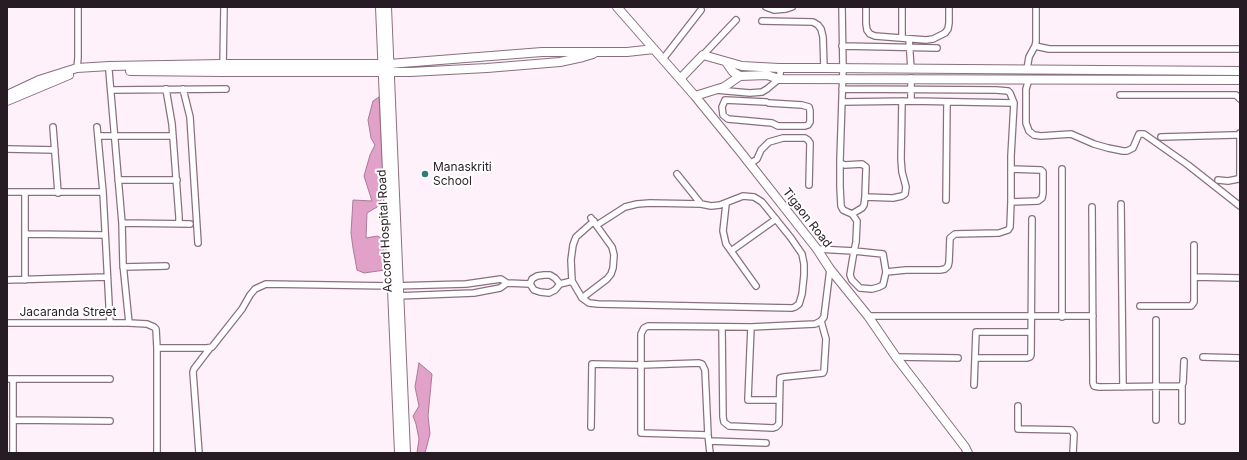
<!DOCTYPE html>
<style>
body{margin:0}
#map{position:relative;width:1247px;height:460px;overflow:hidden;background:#fef1f9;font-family:Inter,sans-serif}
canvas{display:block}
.frame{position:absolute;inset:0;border:8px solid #271c23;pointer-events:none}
</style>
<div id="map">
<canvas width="1247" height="460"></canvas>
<div class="frame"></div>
</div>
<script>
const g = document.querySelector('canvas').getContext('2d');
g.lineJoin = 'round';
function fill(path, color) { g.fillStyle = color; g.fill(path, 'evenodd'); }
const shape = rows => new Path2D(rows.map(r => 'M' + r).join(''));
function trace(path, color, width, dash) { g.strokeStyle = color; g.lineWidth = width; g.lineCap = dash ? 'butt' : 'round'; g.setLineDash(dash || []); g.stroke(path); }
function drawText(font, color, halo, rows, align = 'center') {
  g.font = font + ' Inter,sans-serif'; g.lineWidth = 4; g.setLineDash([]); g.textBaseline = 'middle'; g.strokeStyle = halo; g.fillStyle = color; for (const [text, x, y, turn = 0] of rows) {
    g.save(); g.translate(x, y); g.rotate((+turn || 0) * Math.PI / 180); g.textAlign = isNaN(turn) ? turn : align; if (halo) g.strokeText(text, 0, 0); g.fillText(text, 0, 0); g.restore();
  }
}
const water = shape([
 [379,97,384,195,377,207,367,213,366,238,377,236,382,238,384,252,385,270,364,273,357,270,353,248,351,233,353,200,372,201,364,176,370,155,375,145,371,138,368,120,373,101,379,97],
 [419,363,432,374,428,416,430,434,425,453,417,453,419,439,416,424,413,416,419,406,415,387,419,363]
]);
fill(water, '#e2a1c9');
trace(water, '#aa7997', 1);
const street = shape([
 [766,7,774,10,786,9,792,7],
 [842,7,843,69,840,160,840,163,845,165,862,164,866,167,866,169,865,197,864,205,862,208,852,214],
 [866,7,866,24,867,30,870,34,875,36,926,40,933,39,945,33,948,29,949,23,949,7],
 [762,21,813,22,818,25,821,29,823,37,824,68],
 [902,38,902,7],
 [909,39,911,69],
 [842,46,937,48],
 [1035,46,1049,49,1240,49],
 [703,55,736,20],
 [663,59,701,10],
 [223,67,224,7],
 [77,68,78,58,78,7],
 [1027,69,1029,57,1035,46,1036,42,1036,7],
 [109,71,122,223,123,264,129,323],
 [1029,79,1026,89,1026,123,1029,131,1034,135,1041,136,1071,134,1094,144,1108,148,1123,151,1127,151,1133,148,1139,134,1144,134,1188,165,1240,206],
 [166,89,172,124,179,217,179,224],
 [183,89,190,117,198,243],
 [111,90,226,89],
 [716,90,750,93,762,92,767,89,779,79,781,68],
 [1120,95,1236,95,1240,99],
 [911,101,911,78],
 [766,102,725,100,722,107,723,115,728,119,772,123,778,126,805,126,808,125,810,122,810,111,809,107,802,105,769,103],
 [842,102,911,101,1014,103],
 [53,127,58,193],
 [97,127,103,192,110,323],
 [98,136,173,136],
 [1161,137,1234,135,1240,135,1240,133],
 [7,149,55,150],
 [840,163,840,187,841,206,843,210,852,214,857,221,856,242,854,251,883,254,886,272],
 [750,164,757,159,761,150,769,142,783,138,805,138,808,140,810,143,809,185],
 [1011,169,1041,170,1043,172,1043,193,1042,198,1038,201,1011,202],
 [118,180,177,180],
 [1218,180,1228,181,1238,179,1240,177,1240,135],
 [7,192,103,192],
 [25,192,25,280],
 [865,197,893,198,902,196,905,194,906,187,902,172,901,159,902,101],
 [946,200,947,102],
 [726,204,723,231,726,244,756,286],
 [1121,204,1123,387],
 [1092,207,1093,362,1093,383,1094,386,1099,387,1181,386,1183,383,1184,361],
 [122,223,190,224],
 [597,225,625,207,637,204,650,203,701,204],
 [25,234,105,235],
 [817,249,854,251,850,275,852,280,860,288,872,289,879,287,883,285,886,272,906,270,940,270,945,269,948,266,949,262,950,238,955,234,999,233,1008,230,1010,227,1011,202,1011,156,1014,103,1010,93,1008,91,996,90,842,89],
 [731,251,776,219],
 [123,267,166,266],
 [1194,277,1194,245],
 [7,280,107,277],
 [572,281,571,260,573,245,576,237,594,221],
 [507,283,530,284,534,290,540,292,549,293,555,290,560,284,555,278,550,275,544,275,537,276,532,279,530,284],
 [560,284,572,281,582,298,589,303,598,304,792,308,795,307,799,304,802,294,804,275,804,264,802,254,791,238,762,202,754,197,743,196,720,205,711,206,701,204,677,174],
 [582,298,607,279,611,274,613,268,614,255,612,247,591,218],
 [1140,306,1191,306,1194,302,1194,277,1240,278],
 [868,316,1093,316],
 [1062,317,1062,169],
 [1156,320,1156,420],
 [7,323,129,323,147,324,154,327,156,329,157,348,157,453],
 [722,327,723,417,724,422,729,426,773,428,776,427,779,424,780,378,784,377,823,373,824,371,826,339,821,321],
 [751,327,748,399,748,400,779,400],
 [157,348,207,348,212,347,242,309,250,295,255,289,266,284,392,286,466,284,501,279,507,283,500,288,474,293,397,296],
 [896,357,958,358],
 [1203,357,1240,358],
 [975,358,1027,358,1030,357,1031,355,1032,219],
 [7,379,110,379],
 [13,379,13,453],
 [974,385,976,332,1031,332],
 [1018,406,1018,429,1071,430,1074,434,1073,453],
 [13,420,110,421],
 [1182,421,1182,385],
 [591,427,592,364,641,365,699,363,702,364,705,370,708,435,710,453],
 [708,435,641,433,641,334,644,328,648,326,751,327,815,324,821,321,824,317,830,269],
 [709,441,766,443],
 [199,453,193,372,194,369,210,348]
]);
const secondary = shape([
 [380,7,399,453],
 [387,7,406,453],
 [617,7,695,96,739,150,817,249,830,269,868,316,896,357,965,447,968,453],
 [726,62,733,72,740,76,767,75,779,79,1240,80],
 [130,71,223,72,410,72,487,68,560,62,583,57,593,54],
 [680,79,703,55,742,66,779,68,824,68,1240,71],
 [7,95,39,80,77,68,109,66,223,64,389,64,542,52,627,52,654,49],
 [695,96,724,87,740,76],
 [7,101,69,75]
]);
trace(street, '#8a6f7f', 8);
trace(secondary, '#8a6f7f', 10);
trace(street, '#fff', 5.5);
trace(secondary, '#fff', 8);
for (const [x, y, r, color] of [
 [425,174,4,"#327b78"]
]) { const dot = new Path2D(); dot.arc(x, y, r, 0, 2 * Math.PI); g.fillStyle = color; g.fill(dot); trace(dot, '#fff', 1.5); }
drawText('12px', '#271c23', '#fff', [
 ["Manaskriti",433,167],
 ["School",433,181]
], 'left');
drawText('12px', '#271c23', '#fff', [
 ["Tigaon Road",807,218,52],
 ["Accord Hospital Road",385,231,-93],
 ["Jacaranda Street",68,312]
]);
</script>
